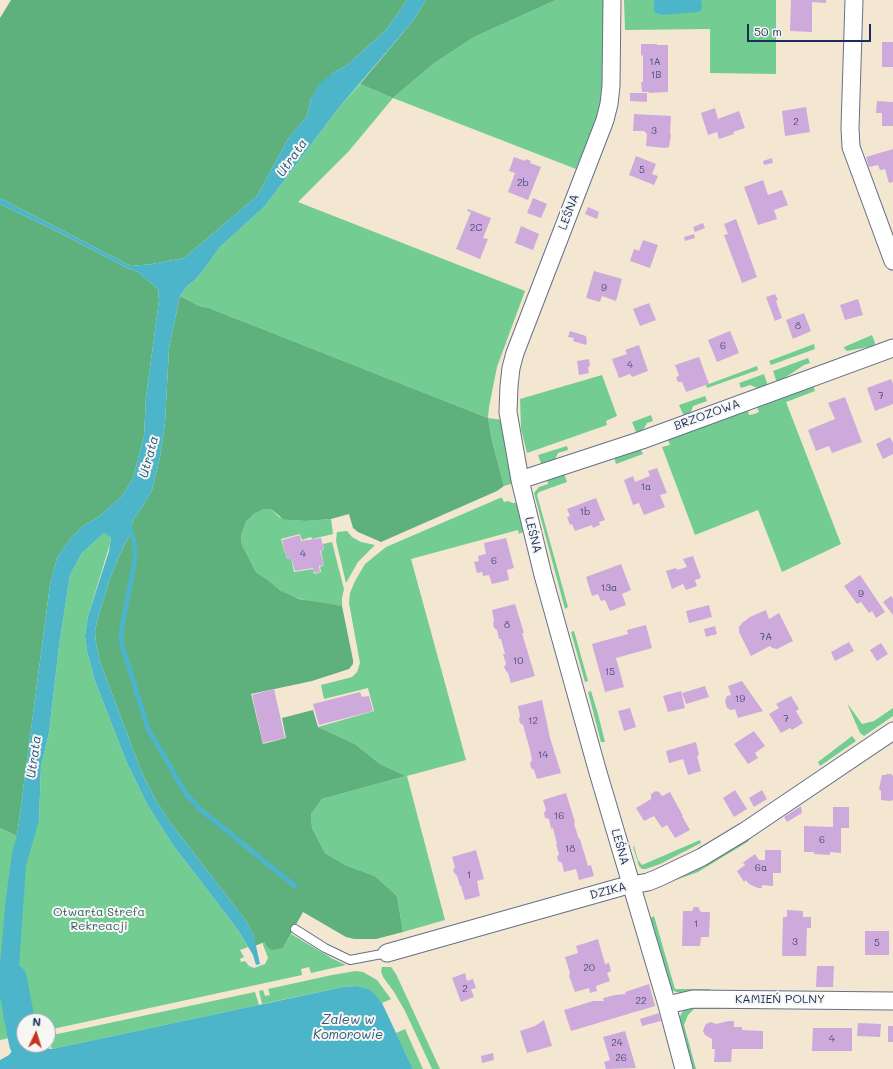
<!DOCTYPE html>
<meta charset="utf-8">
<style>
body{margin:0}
#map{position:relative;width:893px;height:1069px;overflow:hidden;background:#f3e7d2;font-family:Mali,sans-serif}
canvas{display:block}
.north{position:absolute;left:16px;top:1013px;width:40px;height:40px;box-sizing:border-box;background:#f6f6f2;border:1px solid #9ea6b7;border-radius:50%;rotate:4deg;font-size:11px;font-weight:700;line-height:16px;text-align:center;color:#1b2f5e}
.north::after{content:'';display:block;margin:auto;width:14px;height:18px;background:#c8321e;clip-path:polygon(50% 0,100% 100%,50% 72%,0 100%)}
.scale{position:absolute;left:747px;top:24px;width:124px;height:18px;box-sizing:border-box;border:2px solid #1b2f5e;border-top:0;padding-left:5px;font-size:12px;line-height:14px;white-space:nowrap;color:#1b2f5e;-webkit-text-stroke:3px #f6f6f2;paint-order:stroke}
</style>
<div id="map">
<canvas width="893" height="1069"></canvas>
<div class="north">N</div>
<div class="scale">50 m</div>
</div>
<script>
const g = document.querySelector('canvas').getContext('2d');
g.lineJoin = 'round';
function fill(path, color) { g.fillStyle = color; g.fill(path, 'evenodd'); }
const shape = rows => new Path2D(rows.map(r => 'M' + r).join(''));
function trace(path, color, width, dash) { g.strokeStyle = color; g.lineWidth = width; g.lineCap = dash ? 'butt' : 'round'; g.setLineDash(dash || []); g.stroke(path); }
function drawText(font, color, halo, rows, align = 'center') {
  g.font = font + ' Mali,sans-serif'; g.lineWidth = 4; g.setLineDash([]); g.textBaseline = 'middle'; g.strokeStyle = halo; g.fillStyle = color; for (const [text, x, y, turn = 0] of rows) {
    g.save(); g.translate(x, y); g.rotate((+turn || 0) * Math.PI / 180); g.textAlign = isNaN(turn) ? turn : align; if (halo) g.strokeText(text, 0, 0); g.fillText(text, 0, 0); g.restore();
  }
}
fill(shape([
 [556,0,605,0,605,80,600,109,576,169,393,98,349,151,298,202,525,291,497,367,489,407,488,418,503,420,514,483,504,486,492,441,488,418,209,308,199,306,180,296,187,286,195,280,202,272,220,247,265,206,337,110,360,84,393,98,433,64,474,37],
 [624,0,776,0,776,74,710,73,710,29,625,30],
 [872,335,875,343,873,346,847,351,844,348,844,347],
 [814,344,815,349,771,365,769,361],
 [808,358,810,363,804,365,777,383,773,371],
 [757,366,758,370,707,388,706,385,709,384],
 [764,374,767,383,766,387,760,389,750,385,741,388,739,383],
 [602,375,617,416,606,421,607,425,527,453,521,429,520,399],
 [813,384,815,391,786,402,841,544,782,572,758,510,695,535,662,447,670,445,668,440,670,436,744,409,748,411,749,415,754,414,759,412,757,407],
 [705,396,707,401,693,406,690,415,686,416,683,414,679,405],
 [651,415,653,421,647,423,642,432,640,433,636,432,632,422],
 [567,446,568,450,558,453,553,463,542,466,538,455],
 [638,449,641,450,643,454,616,464,614,457],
 [564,473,567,482,539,492,537,495,568,607,565,609,534,493,539,487,548,484,547,479],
 [500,498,502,498,504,502,508,501,513,503,517,503,524,530,523,532,519,534,518,530,411,559,466,760,407,776,445,920,403,932,397,896,375,876,345,865,325,853,312,828,311,814,322,799,406,776,380,764,355,744,318,727,374,711,368,688,324,699,321,685,352,677,357,672,360,663,349,603,350,593,355,581,365,564,386,547],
 [264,509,271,509,279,517,289,520,306,521,331,519,333,534,312,539,311,537,302,540,300,534,281,539,287,559,291,558,294,572,313,569,314,574,321,572,320,567,324,565,321,551,324,550,323,544,332,542,344,589,342,598,342,606,320,604,290,596,281,591,268,580,256,572,242,545,241,536,246,522,254,514],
 [347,531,352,537,361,542,375,545,358,562,346,583,336,541,337,532],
 [104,533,111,536,110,544,88,616,85,636,87,651,95,681,127,763,147,804,173,845,238,930,248,947,240,950,244,957,240,959,241,962,245,961,249,966,254,968,265,964,268,958,262,942,264,942,267,947,283,948,291,934,333,959,346,965,311,973,309,967,301,969,302,975,48,1030,48,1021,24,1021,24,1035,0,1040,0,828,17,836,39,820,41,766,49,733,59,646,70,575,82,553],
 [574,631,588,681,585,682,571,632],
 [591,691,598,714,605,742,601,742,588,692],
 [847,703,862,724,874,721,893,708,893,716,864,736,860,733],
 [852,736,856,741,820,766,818,762],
 [747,838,749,841,698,872,653,888],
 [700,840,701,843,660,864,646,869,642,869,639,866,633,847,634,846,638,860,642,865],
 [654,916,675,989,710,989,711,993,682,993,676,992,670,989,649,919],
 [382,967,391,967,396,974,440,1069,432,1069,405,1011,394,992,383,977,381,971],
 [356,971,363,972,377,980,391,999,382,1003,376,995,356,986,343,987,262,1004,259,991,263,990,265,996,270,995,268,989,332,975],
 [255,992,259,1005,52,1049,51,1046,43,1045,48,1045,48,1036],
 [738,1006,738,1009,694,1009,688,1015,684,1025,696,1069,691,1069,680,1021,680,1016,683,1011,689,1007],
 [405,1029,423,1069,413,1069,396,1033]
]), '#73cd93');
fill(shape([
 [11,0,407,0,387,29,346,66,333,73,311,98,307,116,288,139,257,196,184,258,152,264,131,266,0,198,0,18],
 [426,0,556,0,474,37,433,64,393,98,360,84,413,21],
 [0,204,60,233,129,269,138,272,158,289,159,301,146,397,144,436,133,478,123,495,100,516,83,526,71,538,57,558,50,585,17,836,0,828],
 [180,296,199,306,209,308,488,418,492,441,504,486,497,491,381,542,358,532,353,528,349,514,331,519,306,521,289,520,283,519,271,509,264,509,254,514,246,522,241,536,242,545,256,572,268,580,281,591,299,599,342,606,353,660,353,664,349,669,312,681,251,694,263,744,286,738,282,718,313,710,318,727,355,744,380,764,406,776,322,799,311,814,312,828,325,853,345,865,375,876,397,896,403,932,376,939,354,939,346,937,303,912,283,948,272,950,267,947,264,942,255,946,254,937,247,922,169,821,155,799,142,773,100,662,96,643,95,632,97,621,110,579,120,554,128,538,134,518,138,514,152,490,160,457,165,423,169,348]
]), '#5eb07d');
fill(shape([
 [407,0,426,0,413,21,337,110,265,206,220,247,202,272,195,280,187,286,180,296,169,348,165,423,160,457,152,490,138,514,134,518,128,538,120,554,110,579,97,621,95,632,96,643,100,662,142,773,155,799,169,821,247,922,254,937,260,964,256,965,253,955,238,930,173,845,147,804,127,763,95,681,87,651,85,636,88,616,109,551,111,537,104,533,82,553,70,575,59,646,49,733,41,766,39,820,26,866,19,967,25,989,34,1014,30,1015,30,1017,8,1022,7,1020,4,1021,0,984,0,965,5,907,10,867,13,848,17,836,50,585,57,558,71,538,83,526,100,516,123,495,133,478,144,436,146,397,159,301,158,289,138,272,129,269,60,233,0,204,0,198,131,266,152,264,184,258,257,196,288,139,307,116,311,98,319,84,333,73,346,66,387,29],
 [654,0,701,0,702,8,701,10,698,12,663,15,656,13,654,11],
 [356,986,370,990,376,995,382,1003,413,1069,0,1069,0,1060,9,1055,12,1051,11,1044,24,1042,24,1045,41,1045,44,1048,52,1049,343,987],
 [24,1023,24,1036,10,1039,9,1026]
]), '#4cb5ca');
trace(shape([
 [129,525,135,545,135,559,121,633,122,645,148,729,186,794,201,810,295,886]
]), '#4cb5ca', 5);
trace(shape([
 [12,979,24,1043]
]), '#4cb5ca', 30);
fill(shape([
 [791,0,826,0,826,3,812,2,812,32,790,31],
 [882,42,893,42,893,67,882,67],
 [641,44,657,44,657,45,668,45,668,92,649,93,649,92,642,92,641,82,643,82,643,55,641,56],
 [630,93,647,93,647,102,630,101],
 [877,101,893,102,893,126,882,126,882,113,876,113],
 [806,107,810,132,785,136,782,111],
 [715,108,718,119,739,111,745,128,733,132,734,134,719,139,717,132,708,135,701,113],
 [634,114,671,116,670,133,671,135,669,147,665,148,646,146,647,134,644,131,633,131],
 [893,149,893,182,889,183,885,169,880,170,878,165,869,167,866,157],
 [636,156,656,164,652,174,658,176,654,185,629,175],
 [514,157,525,161,526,159,531,161,530,163,541,167,528,200,508,192,515,173,509,171],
 [772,158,773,163,764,165,763,161],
 [763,180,768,195,782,190,788,205,774,210,777,219,758,225,744,187],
 [533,198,547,204,541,218,527,213],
 [588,207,599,212,597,219,585,214],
 [468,209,491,218,483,238,488,239,480,259,456,249,471,212,467,211],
 [736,219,757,277,742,283,724,235,728,234,724,224],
 [703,223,705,228,695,232,693,227],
 [521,226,539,234,533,250,515,243],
 [694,234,695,238,685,241,684,237],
 [643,240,658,245,650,268,630,261,634,249,639,251],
 [594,271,622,279,616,301,602,296,600,302,586,298],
 [775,294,778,300,776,301,782,318,775,321,766,297],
 [858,299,863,315,845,320,840,305],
 [649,303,656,320,640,326,633,309],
 [804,313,811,331,793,339,786,320],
 [570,331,586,336,587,342,586,345,573,341,574,338,568,337],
 [730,331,739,353,717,362,708,340],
 [639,345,648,371,632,377,630,374,619,378,612,359,627,354,625,350],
 [699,357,709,384,686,392,682,382,678,382,676,378,679,375,675,365],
 [589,359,590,366,588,367,589,373,579,375,577,361],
 [891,379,893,384,893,404,875,411,867,388],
 [845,397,862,442,832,453,829,446,816,451,808,430,835,419,828,403],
 [890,437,893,443,893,454,883,459,876,444],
 [657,468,667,493,660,495,665,507,644,515,639,503,633,505,624,480,633,476,635,482,650,476,648,471],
 [596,498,605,520,599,522,600,525,593,528,592,525,575,531,572,524,570,525,567,517,570,516,567,509],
 [300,535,301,541,321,538,324,550,320,551,324,565,319,566,320,572,314,573,313,568,295,571,291,558,287,559,282,540],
 [506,538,514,568,507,570,509,580,492,584,489,575,483,576,482,572,477,573,474,562,479,561,478,556,486,554,484,543],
 [693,556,701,578,695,580,697,586,686,590,683,584,672,589,666,571,676,568,677,570,687,567,683,559],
 [621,564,631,590,622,594,626,605,610,611,605,600,601,601,598,594,592,596,586,577],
 [860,575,885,612,876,618,872,611,869,613,861,602,857,604,844,586],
 [891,596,893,599,893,615,883,602],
 [515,604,524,633,522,633,524,640,535,676,511,683,508,673,506,671,504,667,506,664,503,654,505,654,501,639,499,639,497,630,494,628,493,623,494,620,492,610],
 [709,605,712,617,689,623,686,611],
 [766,610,769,619,779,613,793,641,777,649,772,648,770,646,751,656,739,632,739,627,742,623,750,617],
 [646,625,652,648,616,658,624,687,605,692,592,644,628,634,627,630],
 [715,626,717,634,706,637,704,629],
 [849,642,854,651,835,661,831,652],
 [881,643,888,654,877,661,870,650],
 [742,681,763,711,738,718,735,709,731,710,727,708,725,701,727,696,731,695,728,686],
 [705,686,709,697,686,704,682,693],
 [274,689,285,738,263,743,252,695],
 [681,691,685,708,668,712,663,696],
 [360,692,362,697,369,696,373,711,319,725,313,704],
 [791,696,799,709,796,711,803,723,792,730,790,728,781,733,769,714,779,708,776,704],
 [542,700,550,738,561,773,537,779,534,770,531,768,530,763,532,760,530,750,523,725,520,723,519,719,520,716,518,706],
 [630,708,636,727,624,731,618,711],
 [754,731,765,746,755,753,758,758,748,764,734,744],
 [696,742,699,755,697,756,701,771,688,775,683,759,669,763,666,751],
 [887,774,891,774,893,776,893,800,890,801,881,800,881,791,879,789,882,775,885,775],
 [735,790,747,809,734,817,723,798],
 [762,790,767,799,754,807,749,798],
 [656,791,659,792,662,796,670,792,683,816,682,816,690,830,675,838,667,825,662,828,654,816,644,821,636,808,651,799,651,794],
 [566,793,575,822,574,823,575,827,579,839,580,839,588,866,591,865,594,876,579,880,576,869,564,872,562,863,558,861,557,857,559,854,556,844,557,844,553,828,551,829,549,819,545,818,544,813,546,810,543,800],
 [801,806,802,813,787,822,784,817],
 [833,807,849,807,849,828,841,828,841,853,830,852,830,855,814,854,814,852,804,852,804,826,833,827],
 [476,850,484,879,477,881,480,896,465,900,461,886,460,886,457,876,455,874,453,870,455,867,452,857],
 [765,850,781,850,781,873,773,873,773,886,762,885,762,888,758,888,749,884,746,880,744,882,737,871,745,865,744,863,741,864,755,854,759,860,765,860],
 [694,907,698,907,701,912,710,912,709,937,701,937,700,946,682,946,683,911,692,911],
 [787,910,803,911,803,917,811,917,811,928,807,928,806,956,782,956,783,917,787,917],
 [865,931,889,931,889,955,865,955],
 [598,939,605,964,609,963,611,971,607,973,610,981,596,986,597,991,590,993,589,988,575,992,569,976,570,973,565,957,578,953,576,946],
 [817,966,834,966,833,987,816,987],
 [465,973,467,981,473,979,476,988,471,989,474,997,461,1002,452,978],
 [649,984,655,1006,571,1031,564,1010,593,1001,604,1001,603,998,615,995,626,994,625,992],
 [659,1013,661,1021,642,1026,640,1019],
 [544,1020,552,1046,527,1053,520,1031,535,1026],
 [729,1021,734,1021,734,1027,742,1027,742,1030,763,1031,763,1049,732,1049,731,1062,714,1062,715,1049,712,1049,712,1039,705,1035,703,1031,704,1028,706,1024,711,1022,716,1024],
 [858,1023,881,1024,880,1037,857,1036],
 [888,1026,893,1026,893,1042,888,1042],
 [813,1028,852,1028,852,1051,812,1051],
 [625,1031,636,1068,606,1069,604,1062,610,1060,603,1037],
 [493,1053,494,1060,482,1063,481,1056]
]), '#cdaadb');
const service = shape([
 [295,929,325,948,350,960,387,953]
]);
const minor = shape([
 [612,0,611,86,609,104,605,120,515,353,511,368,509,386,508,412,520,480,543,575,597,769,667,1005,684,1069],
 [854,0,850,128,851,147,893,261],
 [520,480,642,440,893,348],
 [387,953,621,887,648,882,658,878,702,857,745,831,893,731],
 [667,1005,693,999,893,1001]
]);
trace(service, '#676f87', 10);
trace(minor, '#676f87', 19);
trace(service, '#fff', 8);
trace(minor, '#fff', 17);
drawText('10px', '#484e7d', null, [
 ["1A",655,62],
 ["1B",656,75],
 ["2",796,122],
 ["3",654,131],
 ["5",642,170],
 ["2b",523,183],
 ["2C",476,228],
 ["9",604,288],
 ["8",798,326],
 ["6",723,346],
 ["4",630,365],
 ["7",881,396],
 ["1a",646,487],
 ["1b",585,512],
 ["4",303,554],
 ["6",494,561],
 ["13a",609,588],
 ["9",861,594],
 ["8",507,625],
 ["7A",766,637],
 ["10",518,661],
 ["15",610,672],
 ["19",740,699],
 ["7",786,719],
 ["12",533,721],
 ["14",543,755],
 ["16",559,816],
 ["6",822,840],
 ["18",570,849],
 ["6a",761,868],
 ["1",469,875],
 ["1",696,924],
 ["3",795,942],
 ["5",877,943],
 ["20",589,968],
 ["2",465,989],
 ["22",641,1001],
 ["4",832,1039],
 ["24",617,1043],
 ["26",621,1058]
]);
drawText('12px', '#1b2f5e', '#f6f6f2', [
 ["LEŚNA",569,212,-69],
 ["BRZOZOWA",707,415,-20],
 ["LEŚNA",533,535,76],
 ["LEŚNA",620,847,74],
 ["DZIKA",608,891,-15],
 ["KAMIEŃ POLNY",780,999]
]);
drawText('12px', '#355e6e', '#f6f6f2', [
 ["Otwarta Strefa",99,912],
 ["Rekreacji",99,926]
]);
drawText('italic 13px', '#2a577e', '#f6f6f2', [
 ["Utrata",292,158,-55],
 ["Utrata",149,457,-75],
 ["Utrata",34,757,-82],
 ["Zalew w",348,1020],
 ["Komorowie",348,1035]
]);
</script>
